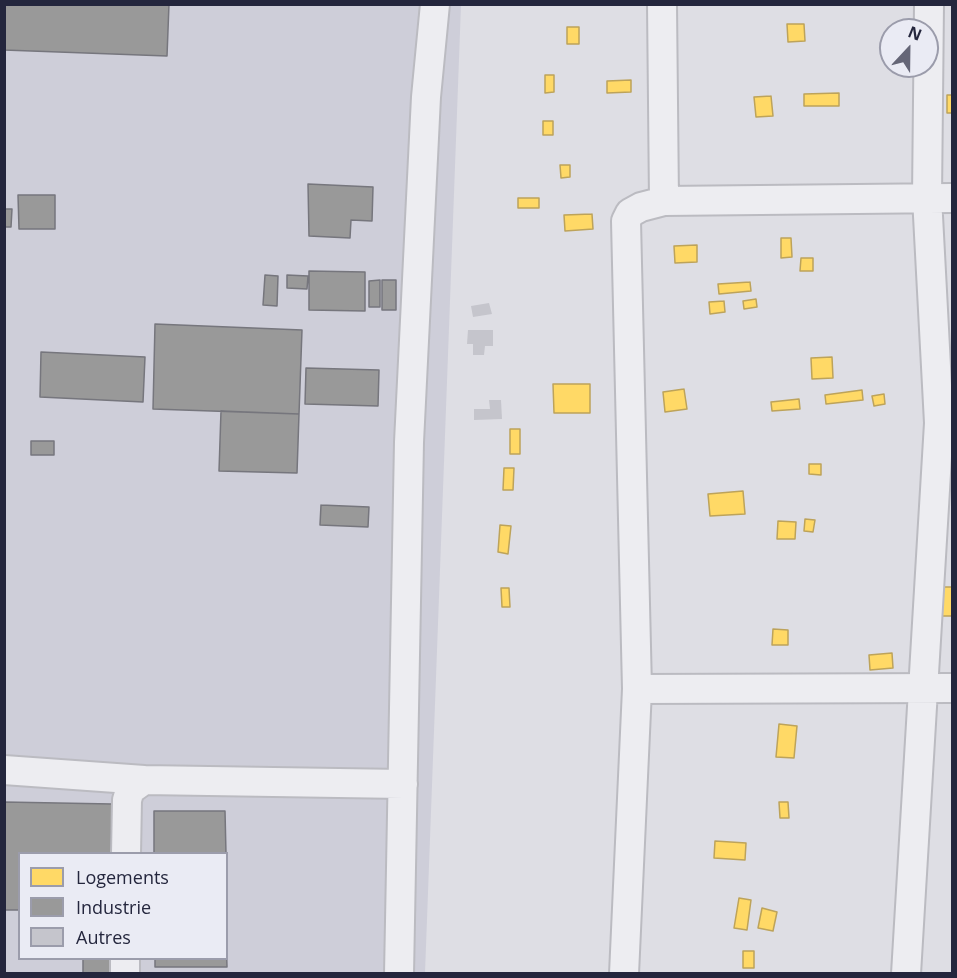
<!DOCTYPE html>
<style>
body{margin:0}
#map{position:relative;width:957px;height:978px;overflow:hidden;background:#dedee4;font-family:"Open Sans",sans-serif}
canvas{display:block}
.frame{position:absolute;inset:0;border:6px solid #24263d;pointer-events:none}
.legend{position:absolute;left:18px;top:852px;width:210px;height:108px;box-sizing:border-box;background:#eaebf4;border:2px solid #9b9cab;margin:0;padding:8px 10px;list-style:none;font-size:18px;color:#24263d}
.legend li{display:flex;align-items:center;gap:12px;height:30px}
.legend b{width:30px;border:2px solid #9b9cab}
.north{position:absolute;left:879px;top:18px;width:60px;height:60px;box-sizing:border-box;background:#eaebf4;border:2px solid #9b9cab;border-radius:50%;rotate:22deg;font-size:16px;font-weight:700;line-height:24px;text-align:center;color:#24263d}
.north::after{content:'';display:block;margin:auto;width:21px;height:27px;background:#656677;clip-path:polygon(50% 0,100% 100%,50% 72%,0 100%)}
</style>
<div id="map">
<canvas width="957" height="978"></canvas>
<div class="frame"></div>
<ul class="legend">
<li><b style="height:16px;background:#ffd966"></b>Logements</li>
<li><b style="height:16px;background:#999"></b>Industrie</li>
<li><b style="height:16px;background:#c5c5cc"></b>Autres</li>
</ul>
<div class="north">N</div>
</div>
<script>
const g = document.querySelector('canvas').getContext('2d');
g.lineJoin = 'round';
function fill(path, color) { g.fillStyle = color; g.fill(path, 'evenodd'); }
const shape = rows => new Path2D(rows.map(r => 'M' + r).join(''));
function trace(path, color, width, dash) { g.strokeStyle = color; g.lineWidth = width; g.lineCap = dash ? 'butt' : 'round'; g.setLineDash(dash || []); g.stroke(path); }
fill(shape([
 [5,5,461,5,425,973,5,974],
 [20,854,226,854,226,958,20,958]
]), '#ceced9');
const homes = shape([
 [787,24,804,24,805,41,788,42,787,24],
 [567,27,579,27,579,44,567,44,567,27],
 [545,75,554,75,554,92,545,93,545,75],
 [631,80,631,92,607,93,607,81,631,80],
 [839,93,839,106,804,106,804,94,839,93],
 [947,95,952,95,952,113,947,113,947,95],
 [771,96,773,116,756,117,754,97,771,96],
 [543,121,553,121,553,135,543,135,543,121],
 [560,165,570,165,570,177,561,178,560,165],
 [518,198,539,198,539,208,518,208,518,198],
 [592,214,593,229,565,231,564,215,592,214],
 [781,238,791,238,792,257,781,258,781,238],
 [697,245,697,262,675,263,674,246,697,245],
 [801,258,813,258,813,271,800,271,801,258],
 [750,282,751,291,719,294,718,284,750,282],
 [756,299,757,307,744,309,743,301,756,299],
 [724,301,725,312,710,314,709,302,724,301],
 [832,357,833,378,812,379,811,358,832,357],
 [553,384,590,384,590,413,554,413,553,384],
 [684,389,687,409,665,412,663,392,684,389],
 [862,390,863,400,826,404,825,395,862,390],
 [884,394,885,404,874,406,872,396,884,394],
 [799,399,800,409,772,411,771,402,799,399],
 [510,429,520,429,520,454,510,454,510,429],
 [809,464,821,464,821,475,809,474,809,464],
 [504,468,514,468,513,490,503,490,504,468],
 [743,491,745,514,710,516,708,494,743,491],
 [805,519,815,520,813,532,804,531,805,519],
 [778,521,796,522,795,539,777,539,778,521],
 [500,525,511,526,508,554,498,552,500,525],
 [943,587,952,587,952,616,941,616,943,587],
 [501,588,509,588,510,607,502,607,501,588],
 [773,629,788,630,788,645,772,645,773,629],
 [892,653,893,668,870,670,869,655,892,653],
 [779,724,797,726,794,758,776,757,779,724],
 [779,802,788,802,789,818,780,818,779,802],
 [715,841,746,843,745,860,714,858,715,841],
 [739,898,751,900,747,930,734,928,739,898],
 [762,908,777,912,773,931,758,928,762,908],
 [743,951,754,951,754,968,743,968,743,951]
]);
fill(homes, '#ffd966');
trace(homes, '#bda35a', 1.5);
const industry = shape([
 [4,4,169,4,167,56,4,50,4,4],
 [308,184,373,187,372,221,351,220,350,238,309,236,308,184],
 [18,195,55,195,55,229,19,229,18,195],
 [4,209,12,209,11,227,4,227,4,209],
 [309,271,365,272,365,311,309,310,309,271],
 [265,275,278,276,277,306,263,305,265,275],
 [287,275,308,276,307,289,287,288,287,275],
 [380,280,380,307,369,307,369,281,380,280],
 [382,280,396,280,396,310,382,310,382,280],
 [155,324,302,330,299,414,153,409,155,324],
 [41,352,145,357,143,402,40,397,41,352],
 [306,368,379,370,378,406,305,404,306,368],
 [221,411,299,414,297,473,219,471,221,411],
 [31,441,54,441,54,455,31,455,31,441],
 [321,505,369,507,368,527,320,525,321,505],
 [4,802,112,804,111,854,20,854,20,910,4,910,4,802],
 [154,811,225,811,226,854,154,854,154,811],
 [226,932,227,967,155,967,155,958,226,958,226,932],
 [83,958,113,958,113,974,83,974,83,958]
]);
fill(industry, '#999');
trace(industry, '#76767d', 1.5);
fill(shape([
 [489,303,492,314,473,317,471,306],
 [468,330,493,330,493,346,485,346,484,355,473,355,473,344,467,344],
 [489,400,501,400,502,419,474,420,474,409,490,409]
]), '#c5c5cc');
const minor = shape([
 [662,4,664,201],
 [637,689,952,688],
 [4,770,144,780],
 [126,854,127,800,130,790,144,780,403,784],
 [125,958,125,974],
 [399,974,409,442,426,97,435,4],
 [624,974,637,689,626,221,630,213,641,207,664,201,952,198],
 [906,974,939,423,927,197,929,4]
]);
trace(minor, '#bbbbc1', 32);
trace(minor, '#ededf1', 28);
</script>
